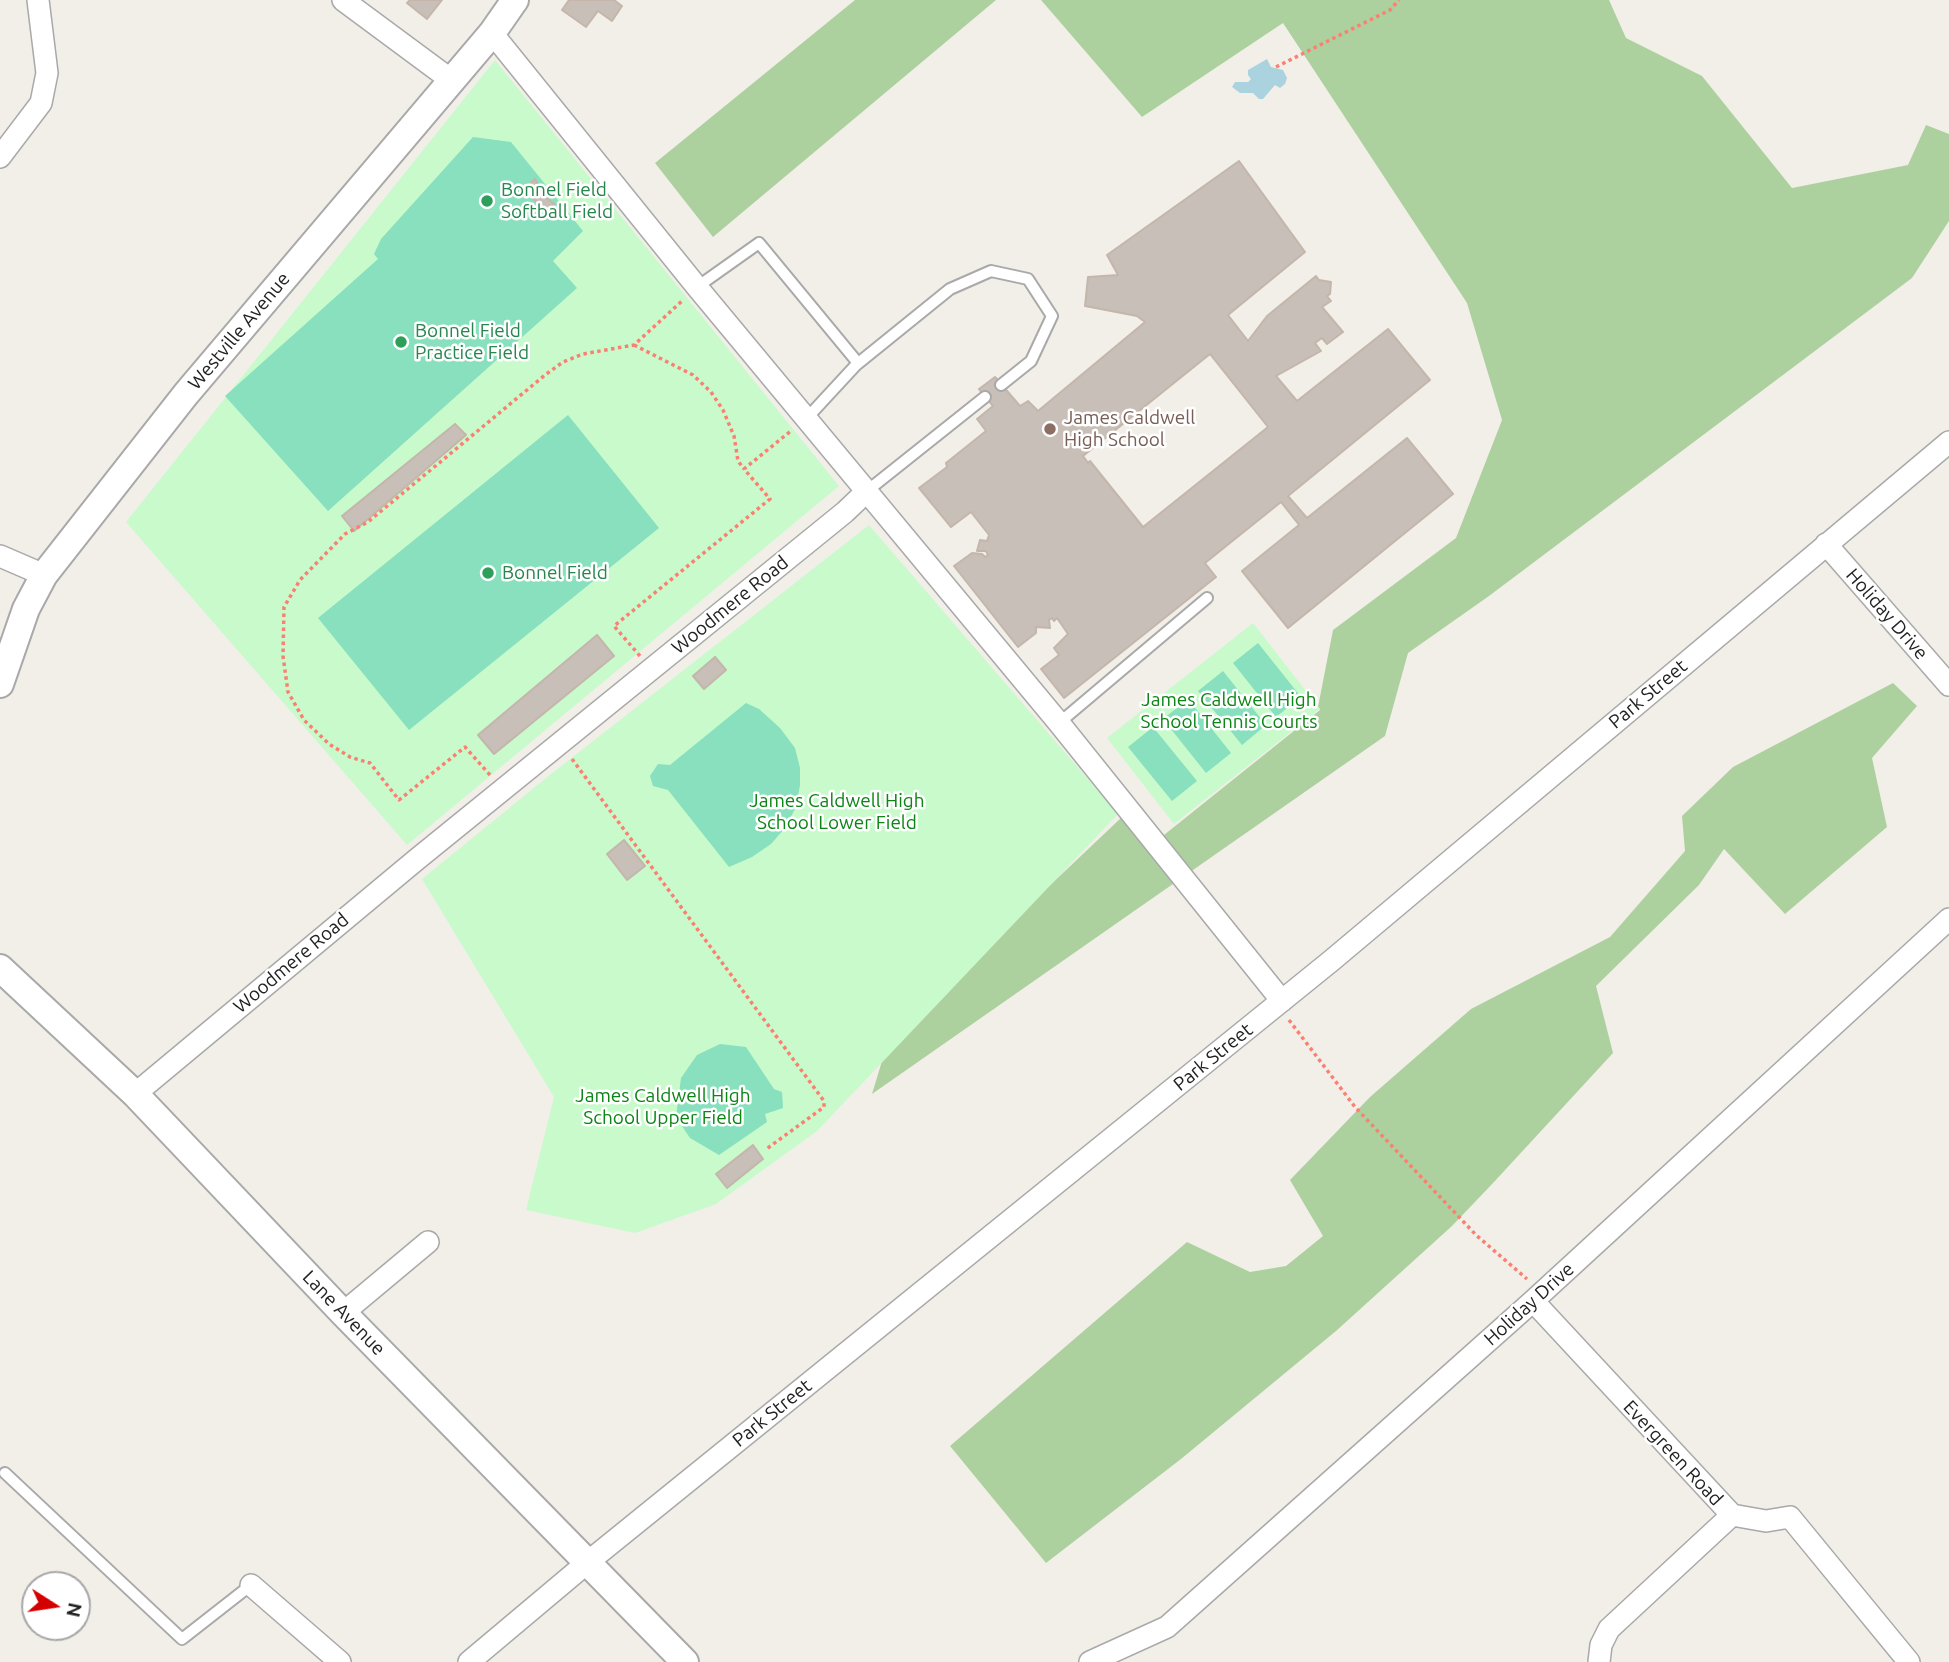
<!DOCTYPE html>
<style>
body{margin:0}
#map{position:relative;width:1949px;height:1662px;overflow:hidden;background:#f2efe9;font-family:Ubuntu,sans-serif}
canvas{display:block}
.north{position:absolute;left:21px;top:1571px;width:70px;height:70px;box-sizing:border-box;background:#fff;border:2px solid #a7a7a7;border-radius:50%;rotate:102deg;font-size:19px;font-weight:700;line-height:28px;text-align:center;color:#222}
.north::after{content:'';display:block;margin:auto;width:24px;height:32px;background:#d40000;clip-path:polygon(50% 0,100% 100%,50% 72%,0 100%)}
</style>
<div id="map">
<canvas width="1949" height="1662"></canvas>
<div class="north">N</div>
</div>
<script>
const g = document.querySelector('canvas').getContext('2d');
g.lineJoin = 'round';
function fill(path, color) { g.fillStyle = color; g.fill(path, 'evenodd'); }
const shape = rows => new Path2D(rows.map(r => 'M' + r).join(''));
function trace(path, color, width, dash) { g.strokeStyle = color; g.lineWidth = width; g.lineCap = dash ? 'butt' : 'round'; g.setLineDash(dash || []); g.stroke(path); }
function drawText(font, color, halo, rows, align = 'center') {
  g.font = font + ' Ubuntu,sans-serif'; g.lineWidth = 5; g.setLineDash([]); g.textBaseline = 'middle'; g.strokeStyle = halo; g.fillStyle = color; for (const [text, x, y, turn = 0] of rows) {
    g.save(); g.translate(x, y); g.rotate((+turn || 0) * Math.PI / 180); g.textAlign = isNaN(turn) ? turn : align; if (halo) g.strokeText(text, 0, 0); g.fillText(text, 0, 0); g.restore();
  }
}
fill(shape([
 [855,0,996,0,713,237,655,163],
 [1041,0,1609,0,1626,38,1702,76,1792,188,1908,165,1926,125,1949,134,1949,221,1912,278,1489,596,1408,653,1385,736,872,1094,889,1038,1123,816,1149,847,1320,710,1318,707,1333,630,1456,538,1502,420,1467,303,1283,23,1142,117],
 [1893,683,1917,706,1872,758,1887,827,1785,914,1724,849,1699,885,1596,986,1613,1053,1494,1182,1452,1226,1336,1331,1181,1459,1046,1563,950,1446,1187,1242,1250,1272,1286,1266,1323,1236,1290,1180,1370,1097,1471,1009,1610,937,1685,851,1682,816,1733,767]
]), '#add19e');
fill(shape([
 [495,60,839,486,407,845,126,522],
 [869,525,1118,814,817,1131,716,1204,635,1233,526,1210,554,1097,422,879,551,774],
 [1253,623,1320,709,1174,824,1107,738]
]), '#c8facc');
fill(shape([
 [473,137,511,142,583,231,553,261,577,288,328,511,225,396,378,259,374,254,381,239],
 [568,415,659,528,409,730,318,618],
 [1258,643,1301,697,1276,717,1233,663],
 [1223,671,1266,725,1242,745,1198,691],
 [1188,699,1231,753,1206,773,1163,719],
 [746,703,759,709,780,728,795,748,800,768,800,785,796,807,785,828,771,844,752,857,729,867,668,790,653,786,650,776,658,764,670,765],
 [1153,727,1197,781,1172,801,1128,747],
 [720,1044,746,1047,774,1089,782,1092,783,1108,765,1114,767,1122,719,1155,690,1138,676,1117,681,1078,697,1055]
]), '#88e0be');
fill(shape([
 [1267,59,1271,67,1283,70,1287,78,1285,84,1280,88,1275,85,1263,99,1259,99,1253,93,1240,93,1232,87,1235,82,1248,82,1251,79,1248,75,1248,70]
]), '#aad3df');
const building = shape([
 [410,0,442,0,427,19,407,3,410,0],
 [569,0,614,0,622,6,612,21,598,11,586,27,562,10,569,0],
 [1239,161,1305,252,1228,315,1248,341,1267,316,1316,276,1319,280,1331,282,1330,294,1327,296,1331,301,1322,307,1343,332,1327,344,1322,338,1315,343,1321,351,1276,376,1297,401,1388,329,1430,380,1288,496,1307,518,1407,438,1453,494,1288,628,1242,571,1299,525,1281,502,1205,563,1216,577,1064,698,1041,669,1059,655,1054,648,1068,634,1057,618,1054,621,1052,618,1049,620,1050,628,1036,627,1036,633,1018,647,954,566,972,553,982,554,985,557,988,555,986,551,977,551,980,540,987,541,989,535,971,512,951,527,919,488,947,467,946,463,986,431,977,419,993,406,979,389,995,377,1020,406,1028,401,1038,411,1145,322,1137,316,1085,306,1088,277,1118,275,1107,255,1239,161],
 [1210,354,1268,427,1143,527,1090,461,1088,463,1083,456,1210,354],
 [535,179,543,195,554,204,544,211,525,189,535,179],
 [455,424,466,435,354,531,342,516,455,424],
 [597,635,614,656,494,754,478,735,597,635],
 [715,657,726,670,704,689,693,676,715,657],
 [624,840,645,866,627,880,607,854,624,840],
 [753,1145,763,1159,727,1188,716,1174,753,1145]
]);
fill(building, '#c7bfb8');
trace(building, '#c4b6ab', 2);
const service = shape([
 [697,287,759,243,858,363],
 [807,418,856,365,950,289,991,271,1028,279,1052,316,1031,361,1001,385],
 [867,491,985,397],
 [1059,723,1207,598],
 [5,1473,182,1639,251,1585]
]);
const minor = shape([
 [343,0,451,80],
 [492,33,697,287,1059,723,1282,1001],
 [0,157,41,103,47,73,38,0],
 [1826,544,1949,685],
 [0,556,44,575],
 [135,1094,416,860,845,512,867,491],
 [1533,1301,1732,1515,1766,1521,1790,1517,1909,1662],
 [343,1313,428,1242],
 [251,1585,340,1662],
 [469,1662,588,1562,1331,961,1949,442],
 [1090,1662,1167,1627,1533,1301,1949,919],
 [1599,1662,1601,1645,1609,1629,1732,1515]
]);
const tertiary = shape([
 [0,684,26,609,44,575,186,394,492,33,515,0],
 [0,968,135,1094,343,1313,685,1662]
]);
trace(service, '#a9a9a9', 14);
trace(minor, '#a9a9a9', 24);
trace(tertiary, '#a9a9a9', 30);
trace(shape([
 [1276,67,1390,10,1399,0],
 [634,345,693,375,711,392,723,410,734,436,738,461,744,469],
 [640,656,614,626,770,499,744,469,792,430],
 [572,759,824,1101,824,1107,765,1150],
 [490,775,465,747,399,800,370,763,350,757,329,744,304,720,288,692,283,656,284,607,300,580,345,534,368,522,545,375,563,362,583,354,634,345,682,301],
 [1289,1020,1355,1107,1476,1235,1527,1279]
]), '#fa8072', 3.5, [3.5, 3.5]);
trace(service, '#fff', 10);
trace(minor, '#fff', 21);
trace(tertiary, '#fff', 26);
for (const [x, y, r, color] of [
 [487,201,7,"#2e9e5b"],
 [401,342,7,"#2e9e5b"],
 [1050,429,7,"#8d6e63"],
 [488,573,7,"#2e9e5b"]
]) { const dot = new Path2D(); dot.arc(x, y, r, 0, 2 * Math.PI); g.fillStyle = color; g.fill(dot); trace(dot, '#fff', 2.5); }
drawText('19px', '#27864d', '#fff', [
 ["Bonnel Field",501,190],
 ["Softball Field",501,212],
 ["Bonnel Field",415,331],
 ["Practice Field",415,353],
 ["Bonnel Field",502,573]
], 'left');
drawText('19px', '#222', '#fff', [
 ["Westville Avenue",239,331,-50],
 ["Woodmere Road",730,605,-39],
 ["Holiday Drive",1887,614,49],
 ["Park Street",1648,694,-40],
 ["Woodmere Road",291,963,-40],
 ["Park Street",1213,1057,-39],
 ["Holiday Drive",1529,1304,-42],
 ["Lane Avenue",344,1313,46],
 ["Park Street",772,1413,-39],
 ["Evergreen Road",1673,1453,47]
]);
drawText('19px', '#785e54', '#fff', [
 ["James Caldwell",1064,418],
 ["High School",1064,440]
], 'left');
drawText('19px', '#0c8416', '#fff', [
 ["James Caldwell High",1229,700],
 ["School Tennis Courts",1229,722],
 ["James Caldwell High",837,801],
 ["School Lower Field",837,823],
 ["James Caldwell High",663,1096],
 ["School Upper Field",663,1118]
]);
</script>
